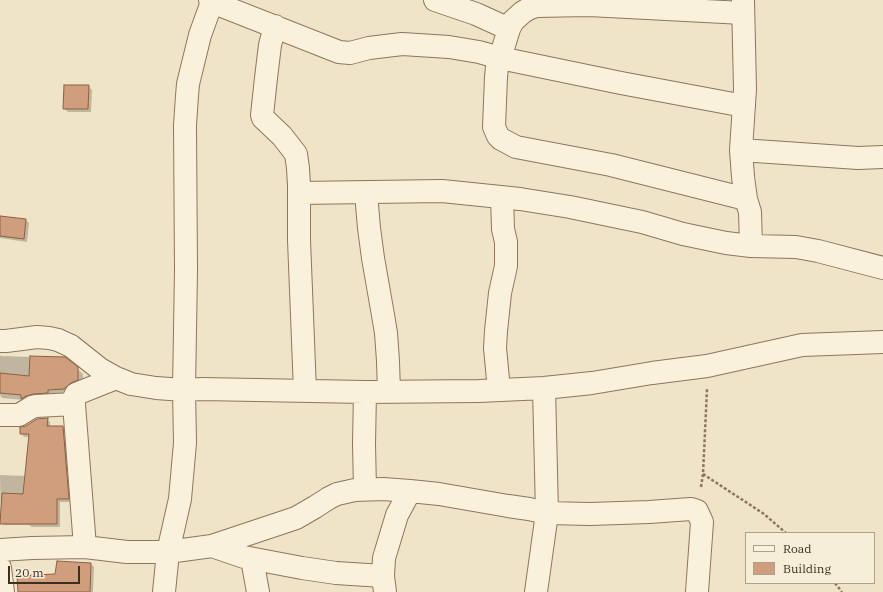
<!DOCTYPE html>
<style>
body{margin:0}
#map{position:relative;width:883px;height:592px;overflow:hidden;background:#f0e4c8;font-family:"IBM Plex Serif",serif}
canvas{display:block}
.legend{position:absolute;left:745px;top:532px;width:130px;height:52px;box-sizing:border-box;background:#f7eed8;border:1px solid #ada18e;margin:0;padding:5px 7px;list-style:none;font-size:12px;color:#3d2e20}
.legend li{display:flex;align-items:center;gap:8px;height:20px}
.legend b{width:20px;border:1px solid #ada18e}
.scale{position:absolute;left:8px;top:566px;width:72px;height:18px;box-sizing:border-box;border:2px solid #3d2e20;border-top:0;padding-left:5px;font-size:12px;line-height:14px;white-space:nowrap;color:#3d2e20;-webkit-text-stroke:3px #f7eed8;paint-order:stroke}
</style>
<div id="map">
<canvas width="883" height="592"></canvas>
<ul class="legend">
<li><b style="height:5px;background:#faf1dc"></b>Road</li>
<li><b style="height:11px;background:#cf9f7d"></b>Building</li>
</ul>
<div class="scale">20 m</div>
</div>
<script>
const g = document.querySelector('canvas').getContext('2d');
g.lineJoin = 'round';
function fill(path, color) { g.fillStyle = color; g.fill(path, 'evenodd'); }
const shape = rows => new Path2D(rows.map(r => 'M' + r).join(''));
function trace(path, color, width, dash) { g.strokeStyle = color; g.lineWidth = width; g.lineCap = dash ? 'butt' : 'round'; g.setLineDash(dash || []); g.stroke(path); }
fill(shape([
 [88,86,92,90,91,112,68,112,64,108],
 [0,217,26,220,29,223,27,242,0,238],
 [0,355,1,356,65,358,83,374,83,386,70,395,27,404,23,400,2,398,0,395],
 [47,419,50,422,50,427,63,427,66,430,72,502,60,502,60,527,32,527,29,525,4,525,1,522,0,475,26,476,29,437,24,437,21,433],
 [91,564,94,567,93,592,31,592,56,575]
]), '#0003');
const building = shape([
 [64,85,89,85,88,109,63,109,64,85],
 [0,216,26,219,24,239,0,236,0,216],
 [30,356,65,357,78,367,78,380,71,383,64,389,48,390,48,393,33,394,26,396,21,399,21,395,0,393,0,373,29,376,30,356],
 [48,418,47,426,63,426,69,499,57,499,57,524,0,524,2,493,23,494,29,434,20,434,20,427,26,426,37,419,48,418],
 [57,561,91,563,90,592,18,592,17,576,55,574,57,561]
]);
fill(building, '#cf9f7d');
trace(building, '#8d5f41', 1);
const street = shape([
 [210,0,212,2,339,52,350,53,369,48,402,44,449,47,479,52,500,58,621,83,744,106],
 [435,0,476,14,509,29],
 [743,0,745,89,741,150,743,177,746,199],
 [743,13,589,5,536,6,530,8,523,12,513,21,509,29,500,58,497,67,496,77,494,127,498,136,501,139,516,147,611,165,746,199,750,212,751,246],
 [275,26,270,45,266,78,262,115,263,118,282,136,296,154,298,168,299,186,299,240,305,391],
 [741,150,858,158,883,157],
 [299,193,442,191,520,199,570,207,642,222,683,234,726,243,751,246,796,247,818,251,883,268],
 [366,193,369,228,373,258,383,315,386,333,388,361,389,392],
 [0,341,6,341,37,337,49,338,58,340,71,346,100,369,116,378,131,384,156,388,184,390,202,389,365,392,479,391,544,388,592,383,652,373,707,366,802,345,883,342],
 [499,390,495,348,496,331,500,293,506,266,506,242,503,229,502,197],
 [0,415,19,415,32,407,36,406,74,404],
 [365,489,364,444,365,392],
 [212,546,244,557,302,568,336,573,383,576],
 [85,547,74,404,74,398,76,394,116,378],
 [0,550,32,548,85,547,127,552,168,552,212,546,296,518,315,507,329,498,337,494,355,490,383,489,410,491,439,494,508,506,529,509,547,513,590,514,649,512,691,509,697,511,702,522,697,592],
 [252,559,258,592],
 [0,568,3,592],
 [164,592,168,552,180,499,185,443,184,390,186,270,185,125,187,96,188,84,200,35,212,2],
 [385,592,383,576,384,558,397,515,410,491],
 [536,592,547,513,544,388]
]);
trace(street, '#8d765c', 24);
trace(shape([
 [703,474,764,514,786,533],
 [701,487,703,474,707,389],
 [835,583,842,592]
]), '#8d765c', 2.5, [3, 2]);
trace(street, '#faf1dc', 22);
</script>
